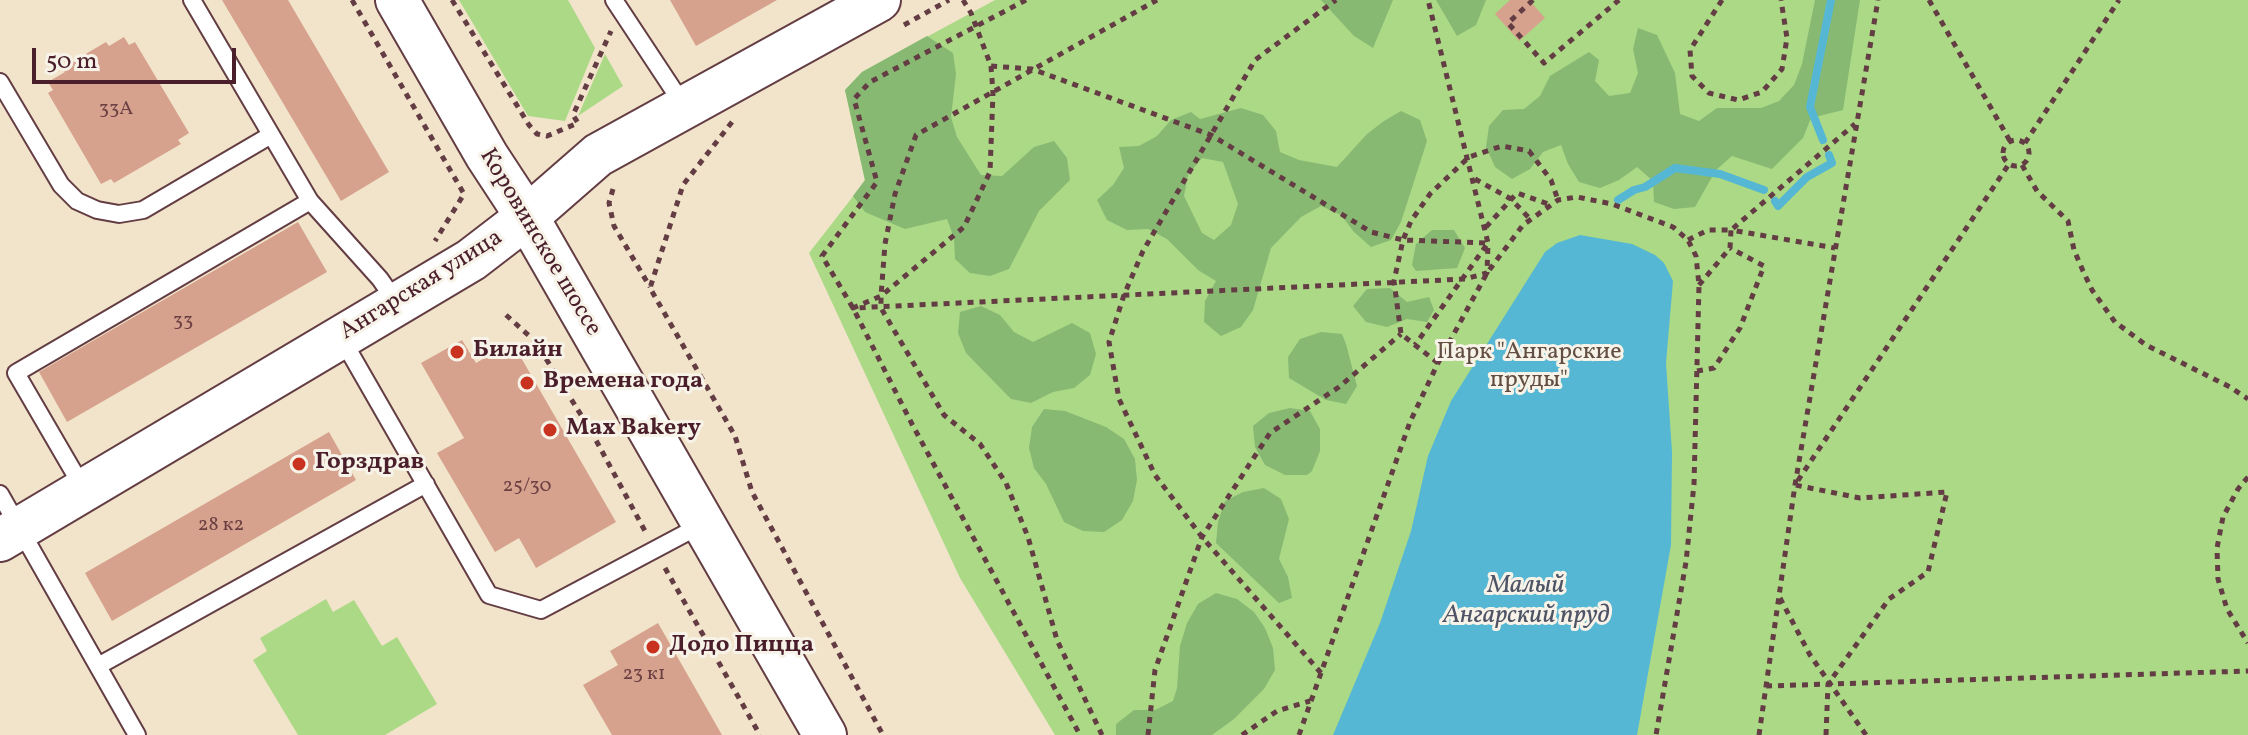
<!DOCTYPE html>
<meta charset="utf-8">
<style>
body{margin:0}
#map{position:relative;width:2248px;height:735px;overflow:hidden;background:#f1e4ca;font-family:Vollkorn,serif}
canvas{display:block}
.scale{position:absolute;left:32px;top:48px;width:204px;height:36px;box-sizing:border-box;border:4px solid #4a1f2b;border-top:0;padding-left:10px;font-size:24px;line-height:28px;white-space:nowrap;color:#4a1f2b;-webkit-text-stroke:6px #f7f3e8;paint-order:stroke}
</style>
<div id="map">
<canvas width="2248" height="735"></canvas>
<div class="scale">50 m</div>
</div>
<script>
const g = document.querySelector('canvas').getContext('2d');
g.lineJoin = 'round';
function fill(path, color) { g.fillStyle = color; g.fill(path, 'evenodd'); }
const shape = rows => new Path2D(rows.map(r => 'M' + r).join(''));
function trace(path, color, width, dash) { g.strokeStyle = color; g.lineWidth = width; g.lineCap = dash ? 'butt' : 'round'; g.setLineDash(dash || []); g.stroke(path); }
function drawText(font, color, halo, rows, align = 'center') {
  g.font = font + ' Vollkorn,serif'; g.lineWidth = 6; g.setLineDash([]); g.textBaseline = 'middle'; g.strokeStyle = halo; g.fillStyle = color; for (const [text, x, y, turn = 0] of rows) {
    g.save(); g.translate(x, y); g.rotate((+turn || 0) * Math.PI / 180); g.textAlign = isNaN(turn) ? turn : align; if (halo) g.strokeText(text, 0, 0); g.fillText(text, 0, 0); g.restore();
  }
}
fill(shape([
 [459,0,568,0,595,48,565,121,528,116],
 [995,0,2248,0,2248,735,1055,735,960,578,809,253,865,181,845,90,862,72],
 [605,54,623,86,578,116],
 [326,599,333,612,354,600,382,646,397,637,437,704,385,735,298,735,253,660,267,651,260,638]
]), '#abd986');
fill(shape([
 [1321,0,1393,0,1373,48,1354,36],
 [1436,0,1486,0,1476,25,1457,36],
 [1815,0,1860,0,1843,110,1811,118,1803,138,1772,169,1732,156,1716,170,1695,207,1674,209,1654,202,1653,181,1637,167,1619,180,1600,188,1579,182,1568,164,1561,145,1543,152,1530,169,1512,179,1495,167,1486,147,1489,126,1503,110,1524,109,1540,96,1550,76,1589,52,1599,60,1595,81,1609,96,1630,93,1638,73,1633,49,1638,28,1657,35,1675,73,1680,114,1699,121,1717,108,1761,108,1779,101,1794,85,1802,64],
 [927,36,953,53,956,74,951,117,957,137,981,175,1002,176,1034,147,1054,141,1067,158,1070,180,1039,211,1009,269,990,276,970,273,955,259,954,238,947,219,905,229,865,212,853,196,865,180,845,90,862,72],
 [1241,108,1263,115,1276,131,1280,152,1299,160,1337,167,1367,134,1384,121,1401,111,1420,120,1427,141,1401,222,1391,240,1371,247,1354,232,1341,215,1321,206,1301,217,1271,248,1253,310,1241,327,1221,336,1204,322,1205,301,1216,281,1198,270,1167,239,1148,229,1127,230,1107,220,1097,200,1113,185,1124,168,1119,147,1139,146,1157,136,1171,120,1191,112,1200,119],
 [1202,158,1223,162,1238,204,1231,225,1214,240,1202,233,1184,196,1188,175],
 [1432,230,1454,230,1465,248,1457,268,1416,271,1412,265,1416,244],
 [1390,288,1407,302,1429,297,1434,310,1427,322,1407,319,1387,327,1366,322,1353,306,1367,289],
 [981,306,1000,315,1014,332,1033,342,1072,323,1090,333,1096,354,1090,375,1074,388,1053,392,1031,403,1011,399,966,353,958,333,960,312],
 [1321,332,1342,334,1346,344,1357,386,1346,404,1326,400,1289,378,1288,357,1300,339],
 [1290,408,1310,411,1320,429,1320,451,1312,471,1307,475,1285,475,1265,465,1255,447,1253,426,1269,413],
 [1044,409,1065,411,1106,427,1124,439,1135,459,1137,480,1133,501,1122,520,1104,532,1083,531,1064,522,1046,484,1034,468,1029,448,1032,427],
 [1264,488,1281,499,1289,519,1279,559,1288,577,1292,598,1279,603,1216,543,1218,522,1225,501,1243,492],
 [1216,593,1237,599,1254,612,1265,628,1273,648,1275,670,1264,689,1234,719,1212,735,1116,735,1116,724,1134,710,1155,710,1173,701,1177,688,1180,646,1187,623,1198,604]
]), '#88b973');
fill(shape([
 [1580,235,1632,244,1655,255,1664,263,1673,281,1666,363,1672,452,1671,545,1637,735,1333,735,1380,623,1411,531,1428,456,1451,401,1545,252,1557,243]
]), '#55b7d3');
trace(shape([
 [1823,140,1810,107,1831,0],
 [1618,200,1634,190,1645,187,1675,168,1720,174,1764,190],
 [1775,201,1778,206,1807,177,1832,163,1829,155]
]), '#55b7d3', 8);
fill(shape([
 [222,0,288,0,389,172,341,201],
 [670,0,777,0,696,46],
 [1510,0,1529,0,1545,18,1519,41,1495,14],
 [124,37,129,45,135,42,189,133,178,140,181,144,114,183,111,179,101,184,48,93,53,90,48,82,65,72,62,68,106,42,109,46],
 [298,222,327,272,67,422,39,372],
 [462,340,476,363,512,342,616,522,536,568,519,538,495,552,437,453,464,438,421,363],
 [329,432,356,480,112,621,85,573],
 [658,623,722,735,612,735,583,685,618,665,610,651]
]), '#d6a28d');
const lane = shape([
 [614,0,684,106],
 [0,82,61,185,77,201,97,210,119,214,143,210,271,135],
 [310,201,380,279,396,302],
 [342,339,489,595,541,610,703,524],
 [83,488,16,373,310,201,192,0],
 [0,494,137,735],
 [98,666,426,484]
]);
const secondary = shape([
 [397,0,487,156,527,217,825,735],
 [0,540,471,260,527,217,598,155,879,0]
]);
trace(lane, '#633d43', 20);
trace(secondary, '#633d43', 46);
trace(shape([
 [352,0,464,194,435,241],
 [452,0,529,125,537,134,547,136,578,123,573,115,611,31],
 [963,0,971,13,991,66,1032,69,1211,135,1371,232,1403,240,1488,243,1415,345],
 [1026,0,870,82,854,99,877,182,822,256,853,308,912,424,1080,735],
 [1533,0,1508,23,1544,63,1619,0],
 [1722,0,1690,50,1692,76,1709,93,1738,100,1762,92,1782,69,1787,38,1781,0],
 [1929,0,2010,141],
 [904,25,949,0],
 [991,66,993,93,990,172,964,227,881,296,853,308,1465,279,1487,273,1488,243,1428,0],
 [732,122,683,185,650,288,735,436,752,492,883,735],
 '2003 153a13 13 0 1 1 26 0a13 13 0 1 1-26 0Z',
 [2025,143,2119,0],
 [2022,165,2037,191,2068,221,2074,250,2083,271,2092,290,2115,322,2146,345,2230,387,2248,399],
 [1475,179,1511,199,1530,219],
 [613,189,609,203,614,226,650,287],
 [1486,227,1517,193,1551,205],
 [1688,240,1708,230,1731,230,1855,124],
 [1699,285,1730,248,1731,230,1835,248],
 [506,315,535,341,591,431,645,531],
 [1438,363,1401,334,1394,281,1403,240,1411,221,1430,194,1469,157,1502,146,1529,151,1551,180,1558,200],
 [1697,371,1714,368,1740,328,1764,266,1730,248],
 [2248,477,2238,489,2223,517,2217,548,2218,579,2227,609,2248,643],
 [665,568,760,735],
 [1780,598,1810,655,1866,735],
 [1321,673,1202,537,1155,475,1119,399,1109,342,1124,295,1143,251,1255,60,1336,0],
 [1766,686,2248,671],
 [1102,735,1057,640,1028,537,1006,483,980,444,944,415,881,308,881,296,885,244,895,194,916,135,1157,0],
 [1148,735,1155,670,1202,537,1270,433,1339,387,1401,334],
 [1242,735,1277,711,1310,701],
 [1299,735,1410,422,1438,363,1487,273,1523,225,1558,200,1577,197,1612,204,1673,227,1688,240,1696,256,1699,285,1694,484,1686,562,1656,735],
 [1759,735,1795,485,1878,0],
 [1826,735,1828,684,1889,599,1928,572,1947,492,1860,498,1795,485,2009,164]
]), '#633d43', 5, [6, 6]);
trace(lane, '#fff', 16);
trace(secondary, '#fff', 42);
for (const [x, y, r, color] of [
 [457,352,8,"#c8321e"],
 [527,383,8,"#c8321e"],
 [550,430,8,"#c8321e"],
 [299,464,8,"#c8321e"],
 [653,647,8,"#c8321e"]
]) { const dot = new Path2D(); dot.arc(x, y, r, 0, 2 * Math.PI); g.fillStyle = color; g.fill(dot); trace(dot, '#f7f3e8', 3); }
drawText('20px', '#6d4044', null, [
 ["33А",116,110],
 ["33",183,322],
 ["25/30",527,487],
 ["28 к2",221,526],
 ["23 к1",644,675]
]);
drawText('24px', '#4a1f2b', '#f7f3e8', [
 ["Коровинское шоссе",539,243,59],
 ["Ангарская улица",422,286,-32]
]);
drawText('bold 24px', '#4a1f2b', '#f7f3e8', [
 ["Билайн",473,352],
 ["Времена года",543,383],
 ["Max Bakery",566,430],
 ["Горздрав",315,464],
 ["Додо Пицца",669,647]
], 'left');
drawText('24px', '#624e42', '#f7f3e8', [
 ["Парк \"Ангарские",1529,354],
 ["пруды\"",1529,382]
]);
drawText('italic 26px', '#4e5466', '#f7f3e8', [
 ["Малый",1526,587],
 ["Ангарский пруд",1526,617]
]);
</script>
